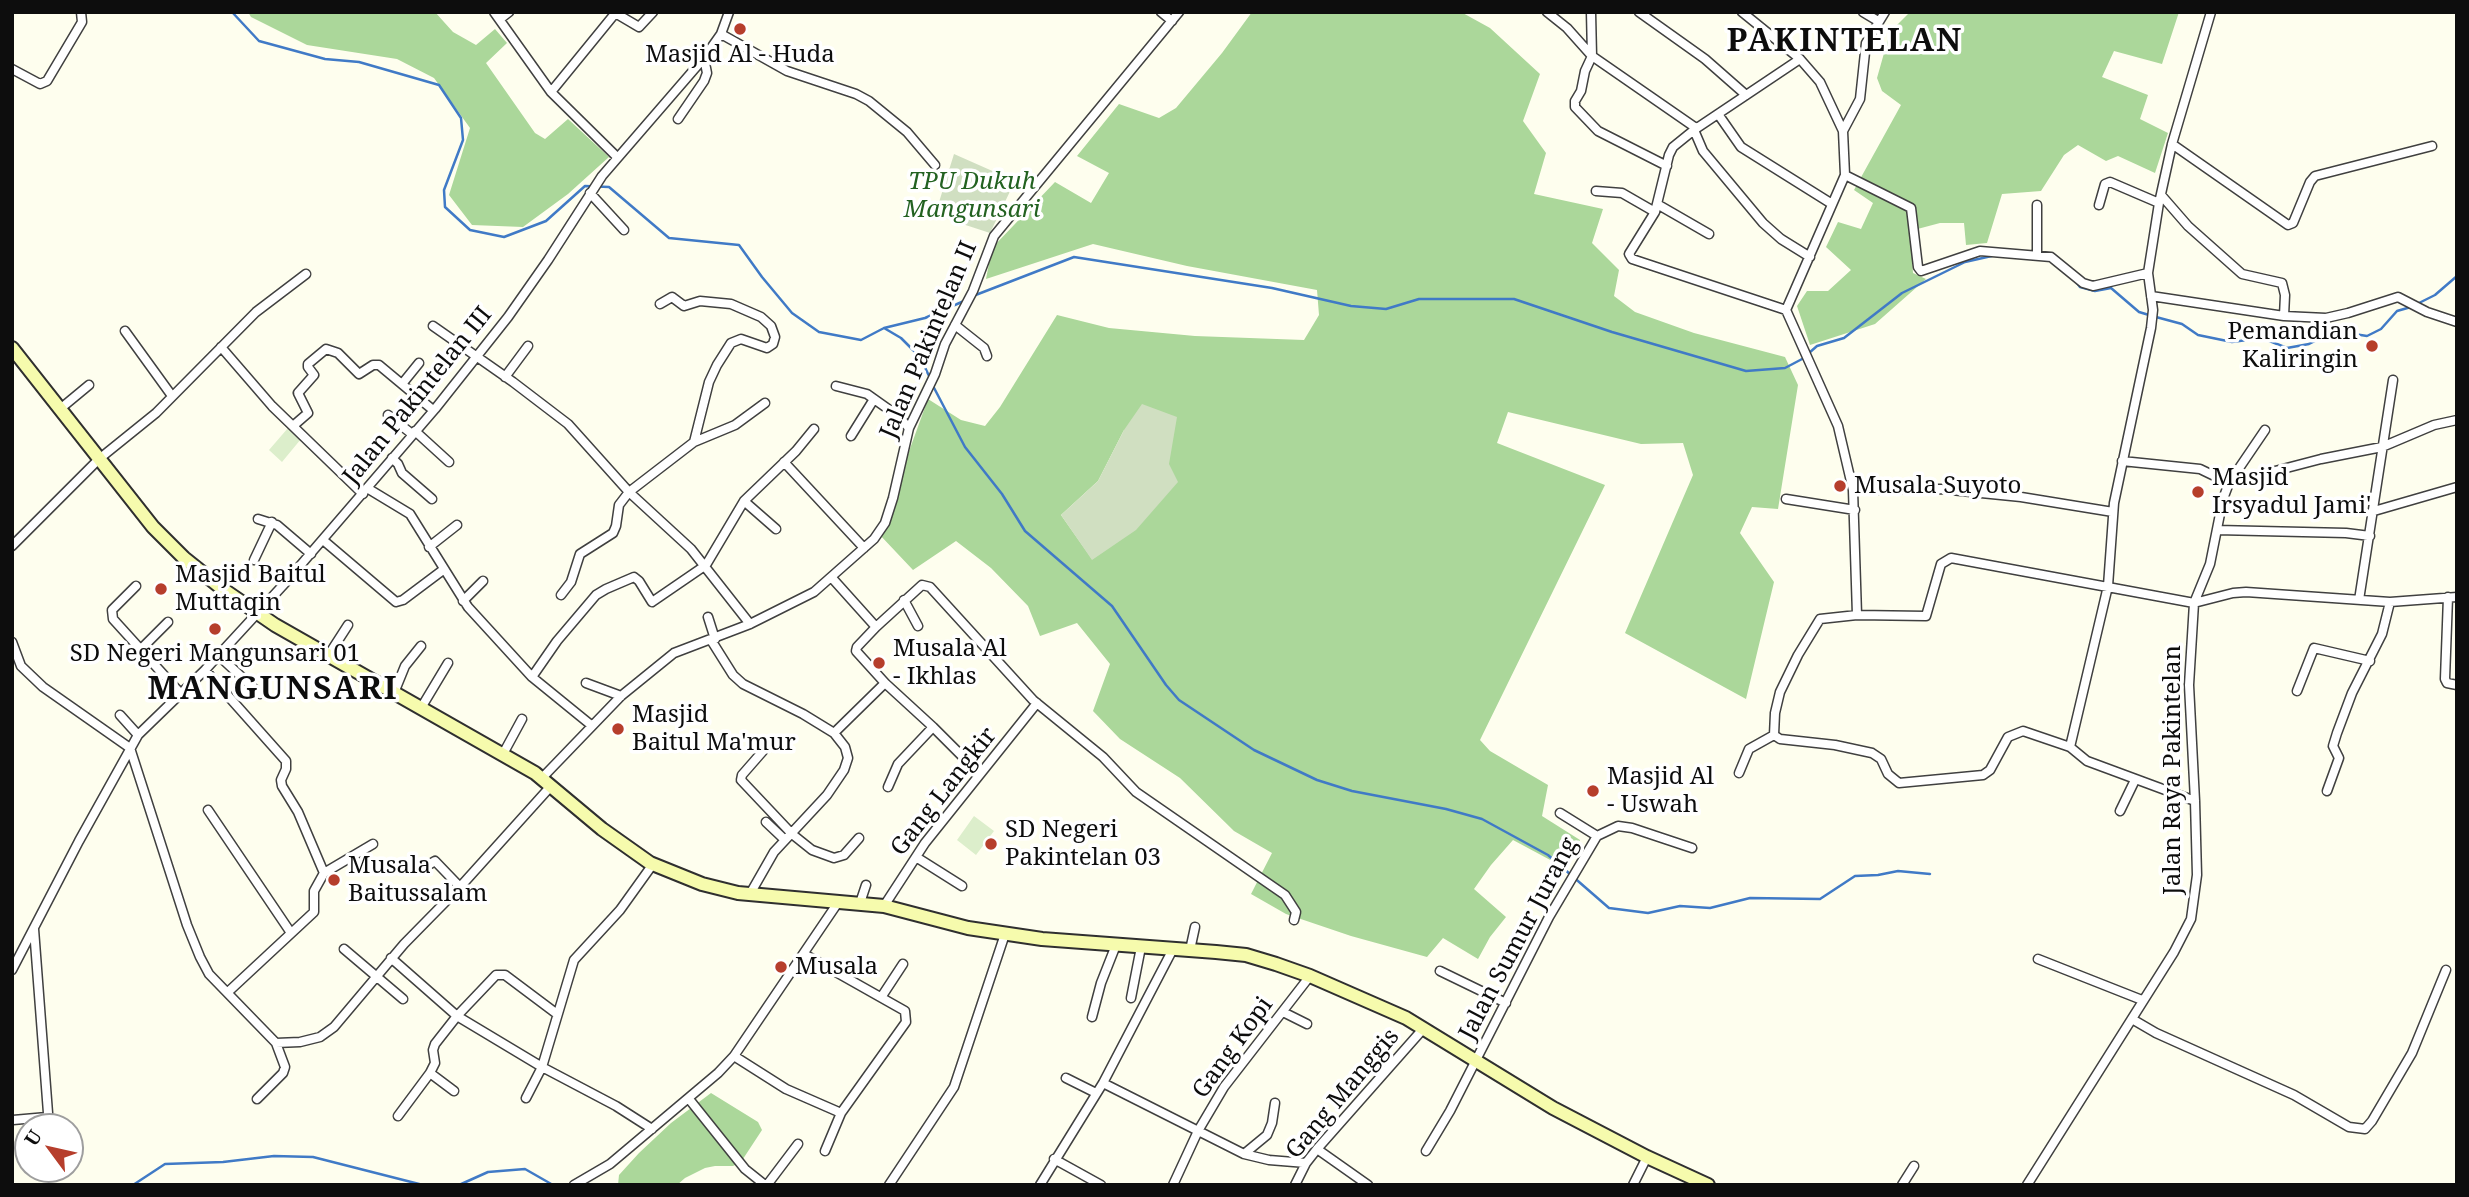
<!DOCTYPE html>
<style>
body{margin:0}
#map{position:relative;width:2469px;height:1197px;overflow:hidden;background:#fefeee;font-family:"Noto Serif",serif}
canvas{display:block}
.frame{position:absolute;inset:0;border:14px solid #0d0d0d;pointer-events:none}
.north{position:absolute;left:14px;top:1113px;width:70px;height:70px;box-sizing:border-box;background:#fff;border:2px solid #9e9e9e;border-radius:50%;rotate:303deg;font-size:19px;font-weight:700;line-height:28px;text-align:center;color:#0d0d0d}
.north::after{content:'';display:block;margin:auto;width:24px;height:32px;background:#b63e2c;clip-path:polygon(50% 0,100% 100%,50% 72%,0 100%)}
</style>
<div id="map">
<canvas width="2469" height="1197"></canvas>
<div class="frame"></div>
<div class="north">U</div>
</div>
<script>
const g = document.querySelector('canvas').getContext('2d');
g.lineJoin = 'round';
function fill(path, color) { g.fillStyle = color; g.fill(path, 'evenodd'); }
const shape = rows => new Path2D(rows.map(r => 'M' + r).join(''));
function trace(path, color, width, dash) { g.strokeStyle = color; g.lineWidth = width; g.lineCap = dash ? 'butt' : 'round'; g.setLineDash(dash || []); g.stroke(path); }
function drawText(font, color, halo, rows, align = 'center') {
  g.font = font + ' "Noto Serif",serif'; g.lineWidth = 7; g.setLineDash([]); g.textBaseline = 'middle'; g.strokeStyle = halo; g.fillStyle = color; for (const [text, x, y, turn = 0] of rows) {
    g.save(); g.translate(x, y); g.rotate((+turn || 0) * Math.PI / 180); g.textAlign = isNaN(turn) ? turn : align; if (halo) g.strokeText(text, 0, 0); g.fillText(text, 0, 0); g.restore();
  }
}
fill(shape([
 [248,12,435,12,453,32,476,45,495,29,507,43,486,63,535,133,545,139,568,119,609,157,568,194,523,227,472,225,449,195,470,128,434,78,397,59,307,45,251,17],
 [1252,12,1461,12,1490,28,1540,74,1523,121,1546,153,1534,194,1603,209,1592,243,1619,270,1614,296,1635,312,1694,333,1785,357,1798,385,1778,509,1752,507,1740,533,1774,582,1746,699,1625,633,1693,475,1683,443,1641,444,1508,412,1497,443,1605,485,1480,740,1490,751,1548,785,1542,816,1580,840,1567,869,1513,840,1491,865,1474,889,1506,917,1490,937,1478,959,1443,938,1427,957,1351,936,1286,914,1251,894,1272,853,1234,831,1180,778,1120,739,1093,711,1110,664,1077,623,1040,636,1028,606,991,568,956,541,913,570,879,534,928,399,961,420,985,426,1000,407,1057,315,1109,328,1195,336,1304,340,1319,315,1317,290,1187,266,1093,244,986,279,992,248,1055,182,1091,203,1109,173,1077,156,1119,104,1159,118,1176,108,1222,53],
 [1124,430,1108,548,1092,559,1061,515,1098,481],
 [2179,12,2162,64,2114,51,2102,77,2148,95,2140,119,2168,133,2155,173,2118,156,2106,161,2078,145,2064,155,2041,191,2002,194,1987,243,1966,245,1964,223,1940,223,1910,231,1913,273,1926,279,1875,324,1810,345,1797,306,1807,291,1828,291,1851,270,1826,247,1838,222,1861,229,1873,203,1854,190,1901,105,1882,91,1877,78,1890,32,1909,13],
 [711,1093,758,1122,762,1130,741,1162,733,1166,715,1166,705,1168,685,1178,677,1185,618,1185,619,1175,639,1153,671,1123]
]), '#abd79a');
fill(shape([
 [954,154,1015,181,990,233,935,215],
 [1142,404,1177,417,1169,464,1178,482,1136,530,1092,560,1061,515,1098,481,1124,430]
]), '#d0dfc1');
fill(shape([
 [288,428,301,439,282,462,269,450],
 [974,816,994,831,976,855,957,840]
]), '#dceecb');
trace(shape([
 [232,12,259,41,325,59,359,62,439,85,461,118,463,140,444,190,445,207,470,230,504,237,546,221,585,186,609,187,669,238,739,245,762,277,792,313,819,332,861,340,884,328,925,318,964,301],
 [2077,283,2080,287,2095,291,2111,288,2139,312,2149,315],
 [973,296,1074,257,1272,288,1351,306,1386,309,1419,299,1514,299,1612,332,1746,371,1785,368,1804,358],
 [2417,304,2435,295,2457,276],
 [2156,317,2182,324,2198,335,2232,342,2262,338,2287,348,2309,344,2335,331,2367,336,2381,329,2397,311,2411,307],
 [884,328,901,338,920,357,930,378],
 [1809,353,1817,346,1844,338,1902,293,1965,262,1996,255],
 [932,384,965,447,1002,494,1025,531,1112,606,1166,685,1179,700,1254,750,1317,780,1352,791,1446,809,1482,819,1548,855,1609,908,1648,913,1680,906,1710,908,1750,898,1820,899,1855,876,1878,875,1898,871,1930,874],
 [133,1185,165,1164,223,1162,274,1156,313,1157,423,1185],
 [459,1185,488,1172,525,1169,553,1185]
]), '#407ac6', 2.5);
const minor = shape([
 [494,12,551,92,617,157],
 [1161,12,1172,21],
 [1547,12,1567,28,1592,56,1696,128],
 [1591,12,1592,56,1585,71,1581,91,1575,101,1575,107,1598,131,1667,166],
 [1639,12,1705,59,1746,95],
 [1742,12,1800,59,1820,82,1843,131,1845,175,1786,310],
 [1863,12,1878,21],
 [500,19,509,12],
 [721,34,787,71,856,94,869,101,907,132,935,165],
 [12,69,40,84,47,81,82,22,81,12],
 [551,92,613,16,617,14,639,27,653,12],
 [1718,114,1741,147,1832,204],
 [678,119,704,81,707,73,704,58],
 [1694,130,1703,151,1763,223,1781,239,1810,257],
 [1843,131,1860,99,1866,43,1885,12],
 [2172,144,2288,225,2293,223,2310,182,2315,176,2432,146],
 [1845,175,1911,208,1918,267,1921,271,1980,251,2051,257,2083,283,2093,286,2148,273],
 [1596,191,1622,193,1655,212],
 [590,193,624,230],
 [1657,204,1709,234],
 [2037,205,2037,255],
 [2099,205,2105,184,2110,182,2159,203],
 [2151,296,2284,316,2285,295,2282,283,2242,274,2188,226,2161,195],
 [1786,310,1632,259,1629,254,1655,212,1669,155,1673,147,1694,130,1800,59],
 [1786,310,1838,426,1853,490,1857,615],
 [2284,316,2326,318,2348,313,2398,297,2427,312,2457,322],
 [955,325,984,348,987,356],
 [433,326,513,382,568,424,629,492,691,549,750,624],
 [125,331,172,396],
 [221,347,272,406,363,494],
 [505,377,528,346],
 [402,384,419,363],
 [836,386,867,394,898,416,909,428],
 [60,409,89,385],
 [388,415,412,434],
 [293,426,308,413,298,393,314,375,308,367,308,364,326,349,338,353,359,374,373,365,379,365,433,410],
 [415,431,449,462],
 [851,436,874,399],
 [694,442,735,425,765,403],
 [392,458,398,464,402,473,432,499],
 [2122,461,2200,469,2229,483,2321,459,2382,447,2434,425,2457,420],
 [784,462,864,548],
 [367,488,410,514,468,607,532,677,591,725],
 [1853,490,1941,489,2021,497,2113,512],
 [1786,499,1855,510],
 [744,501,776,529],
 [2374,511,2457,487],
 [258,519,277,525,311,554],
 [2217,530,2346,533,2370,536],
 [323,540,396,602,403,600,443,570],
 [12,546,99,459,156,413,256,312,306,274],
 [429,547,457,525],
 [254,560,272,522],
 [832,578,876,627,857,647,856,651,885,683,834,733],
 [136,586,112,610,113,619,181,694],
 [561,595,571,582,580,554,613,533,616,526,619,505,629,492,694,442,709,382,717,365,731,343,741,339,767,348,773,344,775,337,771,326,761,317,731,304,700,301,684,306,672,297,660,304],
 [2448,597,2445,679,2447,683,2457,685],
 [904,600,918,626],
 [2359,600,2393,380],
 [463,601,483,581],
 [2194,603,2233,593,2246,592,2390,602,2457,597],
 [2194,603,2210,564,2223,499,2229,483,2265,430],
 [708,617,715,639],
 [876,627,922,585,930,587,1033,700,1103,757,1136,792,1285,895,1296,912,1294,920],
 [711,640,733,675,743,684,803,714,834,733,845,747,848,758,844,770,827,795,774,852,750,894],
 [12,642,21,666,43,687,130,748,187,925,200,957,209,974,276,1043,300,1042,320,1037,334,1027,404,944,460,887,551,786],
 [142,648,168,622],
 [218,655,260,694],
 [328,656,348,625],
 [205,670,286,761,286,769,281,780,282,786,298,812,324,873,314,891,314,912,228,992],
 [532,677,557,641,596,595,606,589,634,577,639,581,652,602,706,565,744,501,796,451,814,429],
 [586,683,621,696],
 [885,683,933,727,979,773],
 [2297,691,2314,648,2370,661],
 [394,693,405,666,421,646],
 [421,708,448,663],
 [120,715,138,735],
 [2070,747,2108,586,2114,503,2151,328,2153,310,2148,273,2159,203,2172,144,2211,12],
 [763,751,742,775,741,780,792,834,812,850,834,858,844,855,859,838],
 [503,754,522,719],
 [1739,773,1749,749,1774,735],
 [542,778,621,696,674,653,750,624,814,592,874,539,885,523,893,498,909,428,935,374,945,344,973,291,994,236,1179,12],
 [888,787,898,764,933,727],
 [2327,791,2339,758,2333,746,2337,733,2352,693,2382,634,2390,602],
 [208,810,291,933],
 [2120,811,2135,780],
 [1560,813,1597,836],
 [766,822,785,840],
 [916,857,962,886],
 [430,864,435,861,460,887],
 [324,873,373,844],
 [860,903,866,885],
 [884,906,925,843,1037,703],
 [344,949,403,999],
 [1190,950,1195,927],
 [391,958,457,1016,542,1067,616,1106,652,1129],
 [2038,959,2142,1000],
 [12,970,79,841,138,735,205,670,286,582,435,409,508,317,548,260,602,176,704,58,721,34,729,12],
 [1440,971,1506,1003],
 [882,996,903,964],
 [1131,998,1141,947],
 [1283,1012,1307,1024],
 [1092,1017,1101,983,1116,945],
 [2132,1019,2156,1033,2294,1095,2349,1127,2365,1129,2372,1121,2412,1053,2446,970],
 [734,1056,786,1089,841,1113,906,1022,905,1011,804,954],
 [430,1073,454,1091],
 [1066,1078,1096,1093],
 [1103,1083,1244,1154,1269,1160,1306,1163],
 [526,1098,542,1067,574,960,620,910,653,864],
 [257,1099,283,1073,285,1067,276,1043],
 [689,1099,745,1169,765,1185],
 [398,1116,430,1073,435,1063,433,1050,435,1044,457,1016,496,975,505,975,557,1014],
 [13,1120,47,1117,48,1113,34,929],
 [1317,1149,1368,1185],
 [825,1151,841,1113],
 [1426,1151,1450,1111,1549,917,1597,836,1618,826,1632,828,1692,848],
 [1244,1154,1267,1135,1272,1123,1275,1103],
 [1054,1159,1101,1185],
 [574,1185,610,1164,718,1073,734,1056,839,901],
 [767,1185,798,1144],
 [889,1185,954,1087,1005,934],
 [1040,1185,1103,1083,1173,949],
 [1173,1185,1198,1131,1224,1087,1310,976],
 [1295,1185,1306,1163,1317,1149,1423,1029],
 [1633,1185,1647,1157],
 [1902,1185,1914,1166],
 [2027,1185,2174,952,2191,919,2197,875,2195,801,2189,685,2194,603,1951,558,1941,564,1926,616,1857,615,1820,619,1798,655,1780,692,1775,713,1774,735,1780,739,1835,745,1872,753,1881,759,1888,774,1899,783,1983,775,1990,770,2008,737,2023,731,2070,747,2087,761,2195,801]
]);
const secondary = shape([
 [12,348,153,527,184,558,224,590,275,625,535,773,602,829,650,863,702,884,738,893,884,906,968,928,1042,939,1216,952,1246,955,1276,964,1310,976,1406,1018,1553,1108,1647,1157,1708,1185]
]);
trace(minor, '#404040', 11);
trace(secondary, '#2f2f2f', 16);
trace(minor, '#fff', 8);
trace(secondary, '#f6fbad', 12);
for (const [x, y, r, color] of [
 [740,29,7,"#b63e2c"],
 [2372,346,7,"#b63e2c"],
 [1840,486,7,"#b63e2c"],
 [2198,492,7,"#b63e2c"],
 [161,589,7,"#b63e2c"],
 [215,629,7,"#b63e2c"],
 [879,663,7,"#b63e2c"],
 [618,729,7,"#b63e2c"],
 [1593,791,7,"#b63e2c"],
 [991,844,7,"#b63e2c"],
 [334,880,7,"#b63e2c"],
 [781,967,7,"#b63e2c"]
]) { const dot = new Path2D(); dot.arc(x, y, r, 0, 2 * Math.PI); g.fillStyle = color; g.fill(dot); trace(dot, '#fff', 2.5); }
drawText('24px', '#0d0d0d', '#fff', [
 ["Masjid Al - Huda",740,55,"center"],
 ["Pemandian",2358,332,"right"],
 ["Kaliringin",2358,360,"right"],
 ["Masjid",2212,478],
 ["Irsyadul Jami'",2212,506],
 ["Musala Suyoto",1854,486],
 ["Masjid Baitul",175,575],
 ["Muttaqin",175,603],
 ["Musala Al",893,649],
 ["- Ikhlas",893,677],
 ["SD Negeri Mangunsari 01",215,654,"center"],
 ["Masjid",632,715],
 ["Baitul Ma'mur",632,743],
 ["Masjid Al",1607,777],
 ["- Uswah",1607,805],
 ["SD Negeri",1005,830],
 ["Pakintelan 03",1005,858],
 ["Musala",348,866],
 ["Baitussalam",348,894],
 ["Musala",795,967]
], 'left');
drawText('italic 24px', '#236221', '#fff', [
 ["TPU Dukuh",972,182],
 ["Mangunsari",972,210]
]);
drawText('24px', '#0d0d0d', '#fff', [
 ["Jalan Pakintelan II",929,340,-67],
 ["Jalan Pakintelan III",418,396,-51],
 ["Jalan Raya Pakintelan",2173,770,-90],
 ["Gang Langkir",944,792,-52],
 ["Jalan Sumur Jurang",1519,939,-62],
 ["Gang Kopi",1233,1048,-54],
 ["Gang Manggis",1343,1094,-50]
]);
g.letterSpacing = '2px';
drawText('bold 32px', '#0d0d0d', '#fff', [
 ["PAKINTELAN",1845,42],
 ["MANGUNSARI",273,690]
]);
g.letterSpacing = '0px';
</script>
